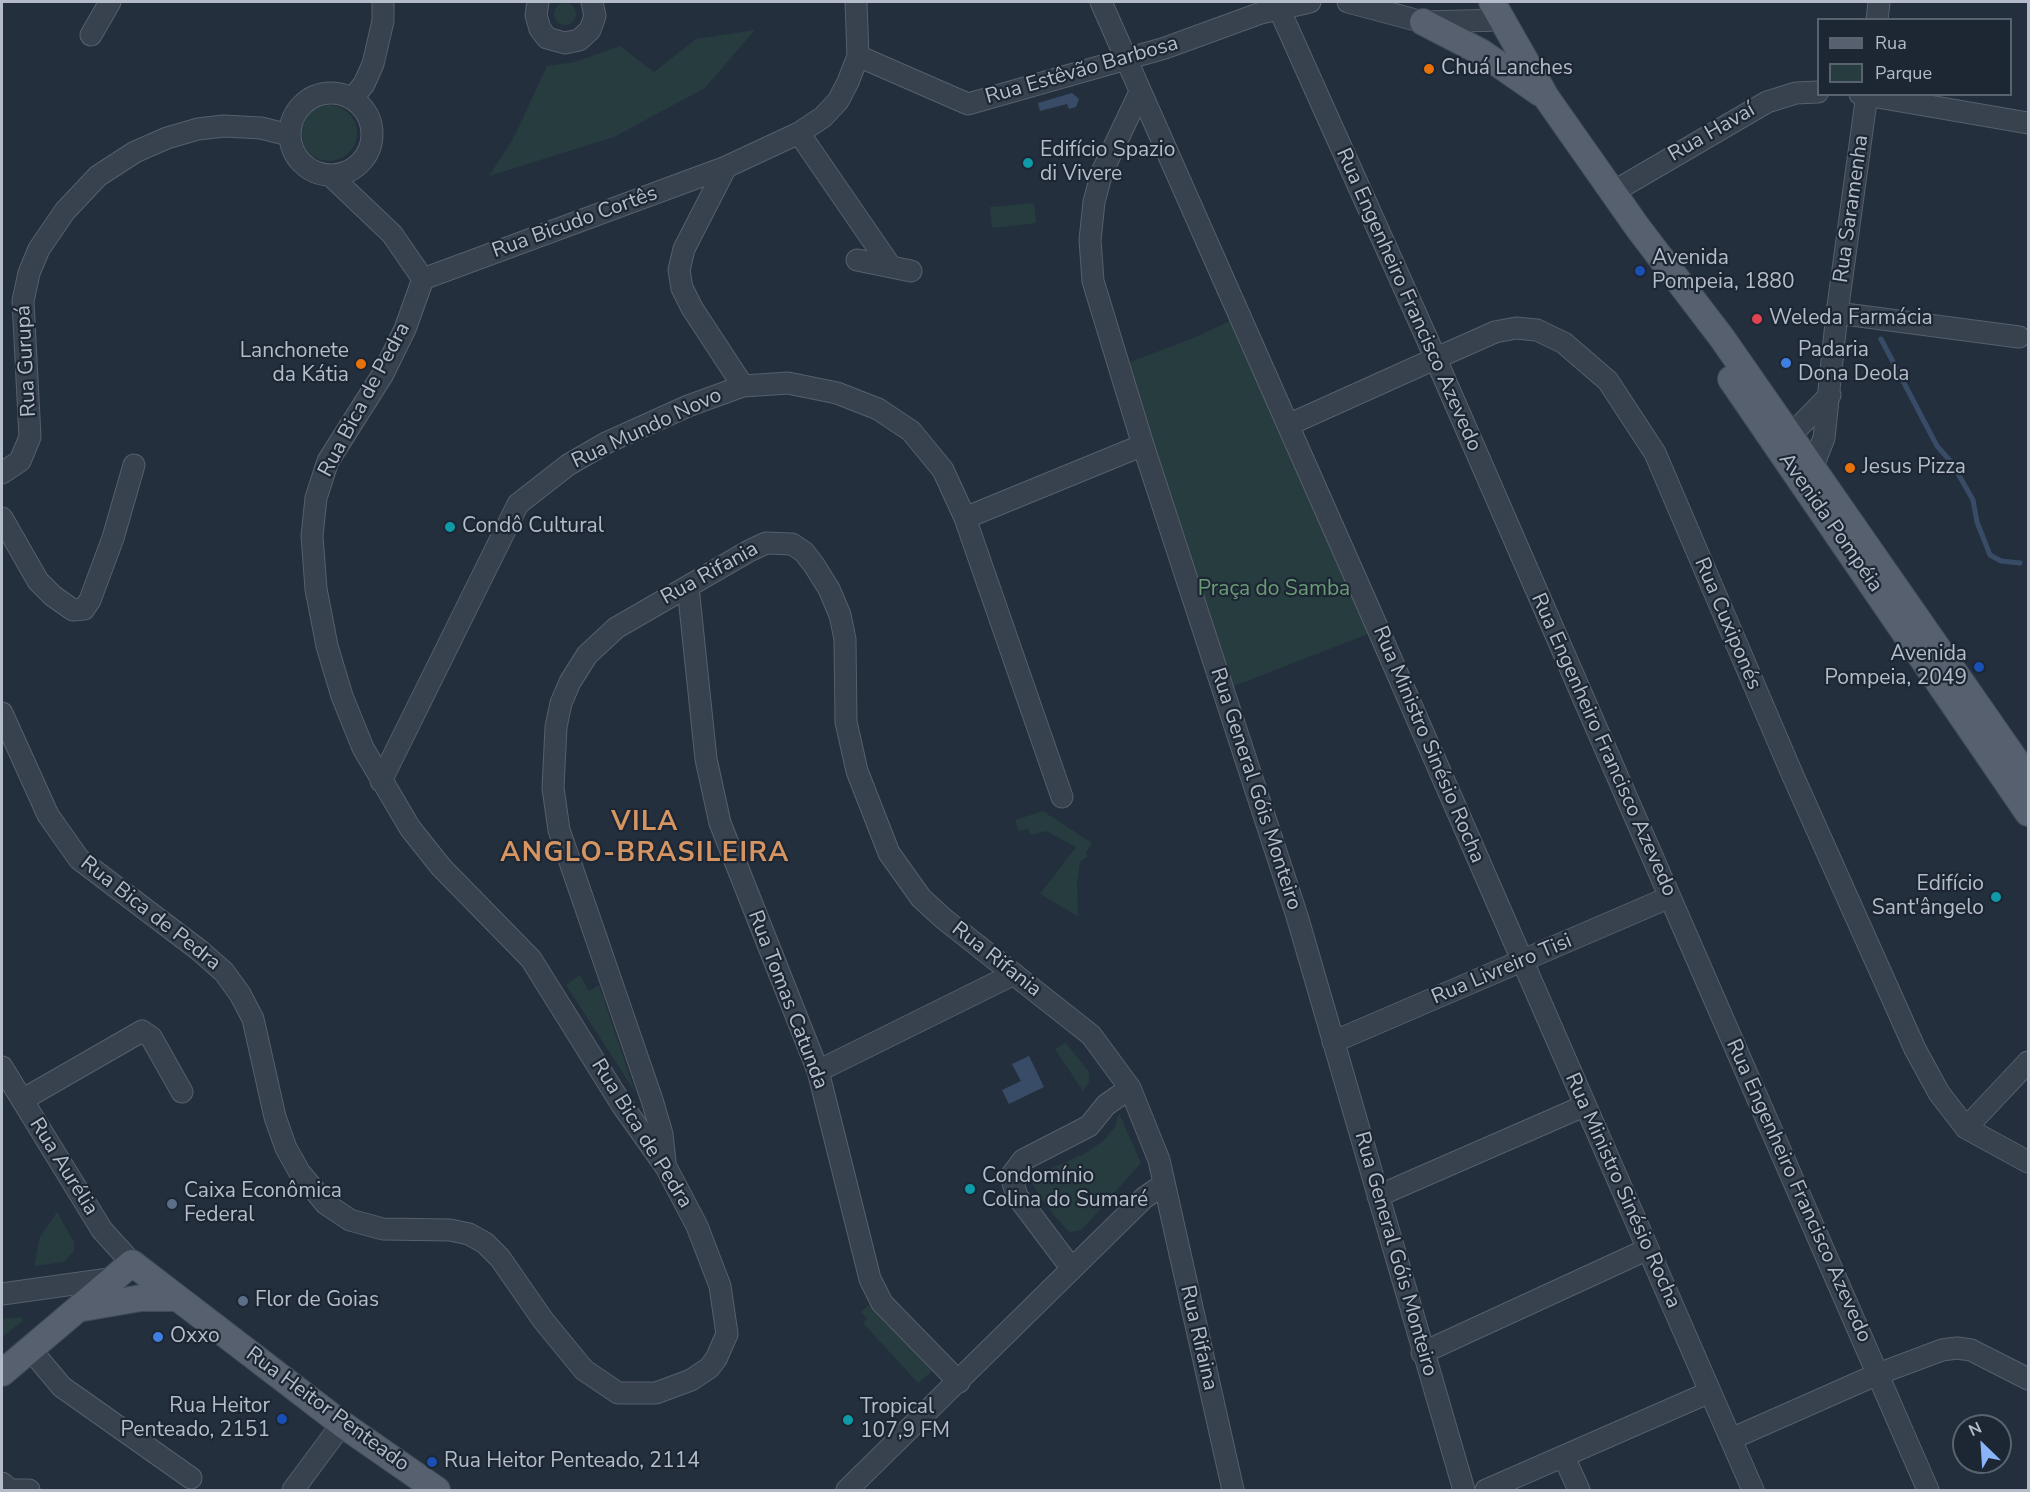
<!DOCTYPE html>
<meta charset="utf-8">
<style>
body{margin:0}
#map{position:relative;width:2030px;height:1492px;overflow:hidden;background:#242f3e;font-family:"Nunito Sans",sans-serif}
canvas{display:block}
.frame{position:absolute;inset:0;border:3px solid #b4bcc9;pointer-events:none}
.legend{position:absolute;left:1817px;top:18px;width:195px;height:78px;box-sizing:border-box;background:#1d2633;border:2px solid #59626f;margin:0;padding:8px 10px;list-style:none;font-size:18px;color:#b4bcc9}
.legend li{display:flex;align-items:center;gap:12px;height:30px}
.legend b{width:30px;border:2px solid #59626f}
.north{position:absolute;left:1952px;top:1414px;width:60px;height:60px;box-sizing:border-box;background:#1d2633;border:2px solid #59626f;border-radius:50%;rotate:335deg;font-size:16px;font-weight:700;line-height:24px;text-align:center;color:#b4bcc9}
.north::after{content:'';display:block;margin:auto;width:21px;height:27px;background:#8ab4f8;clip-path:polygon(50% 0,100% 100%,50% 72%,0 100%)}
</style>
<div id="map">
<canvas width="2030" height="1492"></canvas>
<div class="frame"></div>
<ul class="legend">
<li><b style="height:8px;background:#56606e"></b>Rua</li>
<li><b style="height:16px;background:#263c3f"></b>Parque</li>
</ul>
<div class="north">N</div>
</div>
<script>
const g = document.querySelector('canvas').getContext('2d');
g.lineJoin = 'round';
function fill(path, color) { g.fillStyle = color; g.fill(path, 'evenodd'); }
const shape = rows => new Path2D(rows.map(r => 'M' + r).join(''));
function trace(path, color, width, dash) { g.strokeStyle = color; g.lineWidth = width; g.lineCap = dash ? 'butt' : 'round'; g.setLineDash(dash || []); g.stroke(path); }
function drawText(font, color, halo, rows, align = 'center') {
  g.font = font + ' "Nunito Sans",sans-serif'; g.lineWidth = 4.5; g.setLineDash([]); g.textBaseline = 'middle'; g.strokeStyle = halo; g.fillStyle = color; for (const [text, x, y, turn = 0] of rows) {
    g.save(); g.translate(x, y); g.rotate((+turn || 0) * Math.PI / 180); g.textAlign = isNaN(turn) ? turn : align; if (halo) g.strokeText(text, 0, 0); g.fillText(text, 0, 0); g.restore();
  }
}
fill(shape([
 '554 14a11 11 0 1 1 22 0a11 11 0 1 1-22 0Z',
 [755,30,705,88,614,137,489,176,513,139,547,66,575,62,620,46,654,72,696,39],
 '301 133a28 28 0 1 1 56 0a28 28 0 1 1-56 0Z',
 [1034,203,1036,223,992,228,990,207],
 [1232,320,1373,632,1229,688,1125,364,1196,337],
 [1043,811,1092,843,1086,853,1088,856,1080,862,1077,882,1078,916,1040,894,1076,847,1046,831,1031,835,1028,829,1019,831,1015,820],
 [580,975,589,991,599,985,635,1092,566,985],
 [1066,1043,1089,1072,1089,1082,1083,1091,1055,1049],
 [1119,1113,1141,1163,1087,1224,1081,1230,1069,1232,1049,1209,1032,1184,1031,1179,1034,1176,1086,1153,1104,1140,1115,1127],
 [57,1212,74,1242,74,1251,64,1262,34,1266,40,1237],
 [870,1304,875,1312,932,1371,918,1383,863,1323,867,1319,861,1312],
 [21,1317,23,1321,2,1337,2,1319]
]), '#263c3f');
fill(shape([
 [1072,93,1079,99,1076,107,1069,109,1067,104,1040,111,1038,103],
 [1029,1056,1044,1087,1009,1104,1002,1090,1021,1081,1012,1064]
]), '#394c67');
trace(shape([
 [1881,339,1937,446,1952,463,1973,500,1977,522,1990,555,2001,561,2020,563]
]), '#394c67', 5);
const minor = shape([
 [538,2,536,15,540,29,547,38,565,43,579,40,590,30,595,16,592,2],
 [1101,2,1371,613,1753,1490],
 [1276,2,1428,341,1928,1490],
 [1348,2,1423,22,1502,20],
 [1877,20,1879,2],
 [91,35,110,2],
 [858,56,968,104,1165,48,1261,13,1310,2],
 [1140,92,1102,172,1094,202,1090,240,1093,281,1143,445,1297,916,1464,1490],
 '290 134a41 41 0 1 1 82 0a41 41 0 1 1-82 0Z',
 [1860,94,2028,123],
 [352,99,364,84,373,64,383,21,383,2],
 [799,133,891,267],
 [726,167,684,249,679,270,682,288,692,308,743,386],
 [331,176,392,234,423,279],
 [1613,192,1767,102,1796,93,1818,92],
 [857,260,911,271],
 [423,279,726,167,799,133,823,117,838,101,848,82,858,56,856,2],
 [1837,313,2019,337],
 [1288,425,1450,352,1495,332,1516,328,1537,330,1564,343,1608,381,1655,453,1793,776,1915,1049,1939,1093,1966,1128,2028,1162],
 [1780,446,1830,395],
 [2,473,20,461,30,437,23,301,29,273,39,249,65,211,98,176,135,152,167,138,198,129,224,126,261,128,289,135],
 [1800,476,1813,466,1824,438,1837,313,1867,94],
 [2,518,38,581,53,596,73,610,84,609,90,600,113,538,134,465],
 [965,518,1143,445],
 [688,587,706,759,720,823,818,1071,870,1279,882,1303,959,1382],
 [2,713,48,815,79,859,199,950,224,972,240,994,253,1019,275,1117,286,1148,300,1173,326,1204,350,1220,383,1229,450,1230,469,1234,485,1243,500,1258,543,1320,584,1370,618,1393,656,1393,691,1380,709,1368,716,1359,727,1334,720,1286,697,1226,666,1167,622,1105,531,959,441,867,410,828,363,748,342,696,327,646,316,589,312,536,316,498,328,461,383,374,405,329,423,279],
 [381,781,518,504,568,465,606,443,688,406,743,386,788,383,837,393,878,409,911,431,943,470,965,518,1062,797],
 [1333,1042,1670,897],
 [2,1067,102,1230,132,1263],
 [818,1071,1014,974],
 [22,1100,142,1031,151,1037,182,1092],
 [1966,1128,2028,1062],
 [665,1162,662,1134,652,1100,559,830,553,788,556,727,561,703,570,682,587,655,616,628,749,551,766,543,792,544,804,552,814,565,829,589,840,615,845,639,846,722,857,771,889,853,921,898,944,919,1091,1035,1130,1088,1159,1160,1233,1490],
 [1378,1196,1584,1106],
 [1072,1269,1017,1196,1011,1176,1023,1160,1089,1126,1106,1105,1130,1088],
 [2,1294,116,1278],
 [30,1349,62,1387,191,1478],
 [1422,1353,1648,1249],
 [1731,1439,1878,1374,1942,1350,1957,1348,1971,1350,2028,1379],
 [1564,1457,1579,1490],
 [2,1483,10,1490,29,1490],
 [293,1490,342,1424],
 [847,1490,1144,1198,1164,1184],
 [1486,1490,1710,1392]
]);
const major = shape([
 [1492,2,1546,97,1638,228,1722,338,2028,778],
 [1423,22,1481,52,1540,93],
 [1731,379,2028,813],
 [83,1308,141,1298,175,1298],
 [2,1373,132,1263,342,1424,437,1490]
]);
trace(minor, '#565f6c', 23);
trace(major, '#414a57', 28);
trace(minor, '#38414e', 21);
trace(major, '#56606e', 26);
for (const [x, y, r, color] of [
 [1429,69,6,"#e8710a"],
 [1028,163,6,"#0f9aa8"],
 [1640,271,6,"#1a4fb4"],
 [1757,319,6,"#e0444e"],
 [1786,363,6,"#3f7fe0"],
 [361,364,6,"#e8710a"],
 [1850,468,6,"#e8710a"],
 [450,527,6,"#0f9aa8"],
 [1979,667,6,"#1a4fb4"],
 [1996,897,6,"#0f9aa8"],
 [970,1189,6,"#0f9aa8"],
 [172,1204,6,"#5c6f8a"],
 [243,1301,6,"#5c6f8a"],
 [158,1337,6,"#3f7fe0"],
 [282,1419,6,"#1a4fb4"],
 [848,1420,6,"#0f9aa8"],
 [432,1462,6,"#1a4fb4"]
]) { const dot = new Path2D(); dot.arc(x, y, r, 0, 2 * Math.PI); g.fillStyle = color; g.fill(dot); trace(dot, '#1d2633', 2); }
drawText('21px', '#b4bcc9', '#1d2633', [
 ["Chuá Lanches",1441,69],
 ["Edifício Spazio",1040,151],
 ["di Vivere",1040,175],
 ["Avenida",1652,259],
 ["Pompeia, 1880",1652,283],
 ["Weleda Farmácia",1769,319],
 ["Padaria",1798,351],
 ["Dona Deola",1798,375],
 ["Lanchonete",349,352,"right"],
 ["da Kátia",349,376,"right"],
 ["Jesus Pizza",1862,468],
 ["Condô Cultural",462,527],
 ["Avenida",1967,655,"right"],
 ["Pompeia, 2049",1967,679,"right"],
 ["Edifício",1984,885,"right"],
 ["Sant'ângelo",1984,909,"right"],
 ["Condomínio",982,1177],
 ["Colina do Sumaré",982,1201],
 ["Caixa Econômica",184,1192],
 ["Federal",184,1216],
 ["Flor de Goias",255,1301],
 ["Oxxo",170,1337],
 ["Rua Heitor",270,1407,"right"],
 ["Penteado, 2151",270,1431,"right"],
 ["Tropical",860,1408],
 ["107,9 FM",860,1432],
 ["Rua Heitor Penteado, 2114",444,1462]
], 'left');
drawText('21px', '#b4bcc9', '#1d2633', [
 ["Rua Estêvão Barbosa",1082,71,-16],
 ["Rua Havaí",1712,133,-30],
 ["Rua Saramenha",1852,209,-82],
 ["Rua Bicudo Cortês",575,223,-20],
 ["Rua Engenheiro Francisco Azevedo",1408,300,66],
 ["Rua Gurupá",27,361,-93],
 ["Rua Bica de Pedra",365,400,-62],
 ["Rua Mundo Novo",647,429,-25],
 ["Avenida Pompéia",1830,523,55],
 ["Rua Rifania",710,574,-29],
 ["Rua Cuxiponés",1727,624,67],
 ["Rua Ministro Sinésio Rocha",1428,745,67],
 ["Rua Engenheiro Francisco Azevedo",1603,745,66],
 ["Rua General Góis Monteiro",1255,789,72],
 ["Rua Bica de Pedra",150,914,38],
 ["Rua Rifania",996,960,38],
 ["Rua Livreiro Tisi",1502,970,-23],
 ["Rua Tomas Catunda",787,1000,69],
 ["Rua Bica de Pedra",641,1134,58],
 ["Rua Aurélia",63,1167,58],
 ["Rua Ministro Sinésio Rocha",1622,1191,66],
 ["Rua Engenheiro Francisco Azevedo",1798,1191,66],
 ["Rua General Góis Monteiro",1395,1254,74],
 ["Rua Rifaina",1198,1338,77],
 ["Rua Heitor Penteado",327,1410,36]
]);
drawText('21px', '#6b9a76', '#1d2633', [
 ["Praça do Samba",1274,590]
]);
g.letterSpacing = '1.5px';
drawText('bold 27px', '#d59563', '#1d2633', [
 ["VILA",645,823],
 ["ANGLO-BRASILEIRA",645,854]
]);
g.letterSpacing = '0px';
</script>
